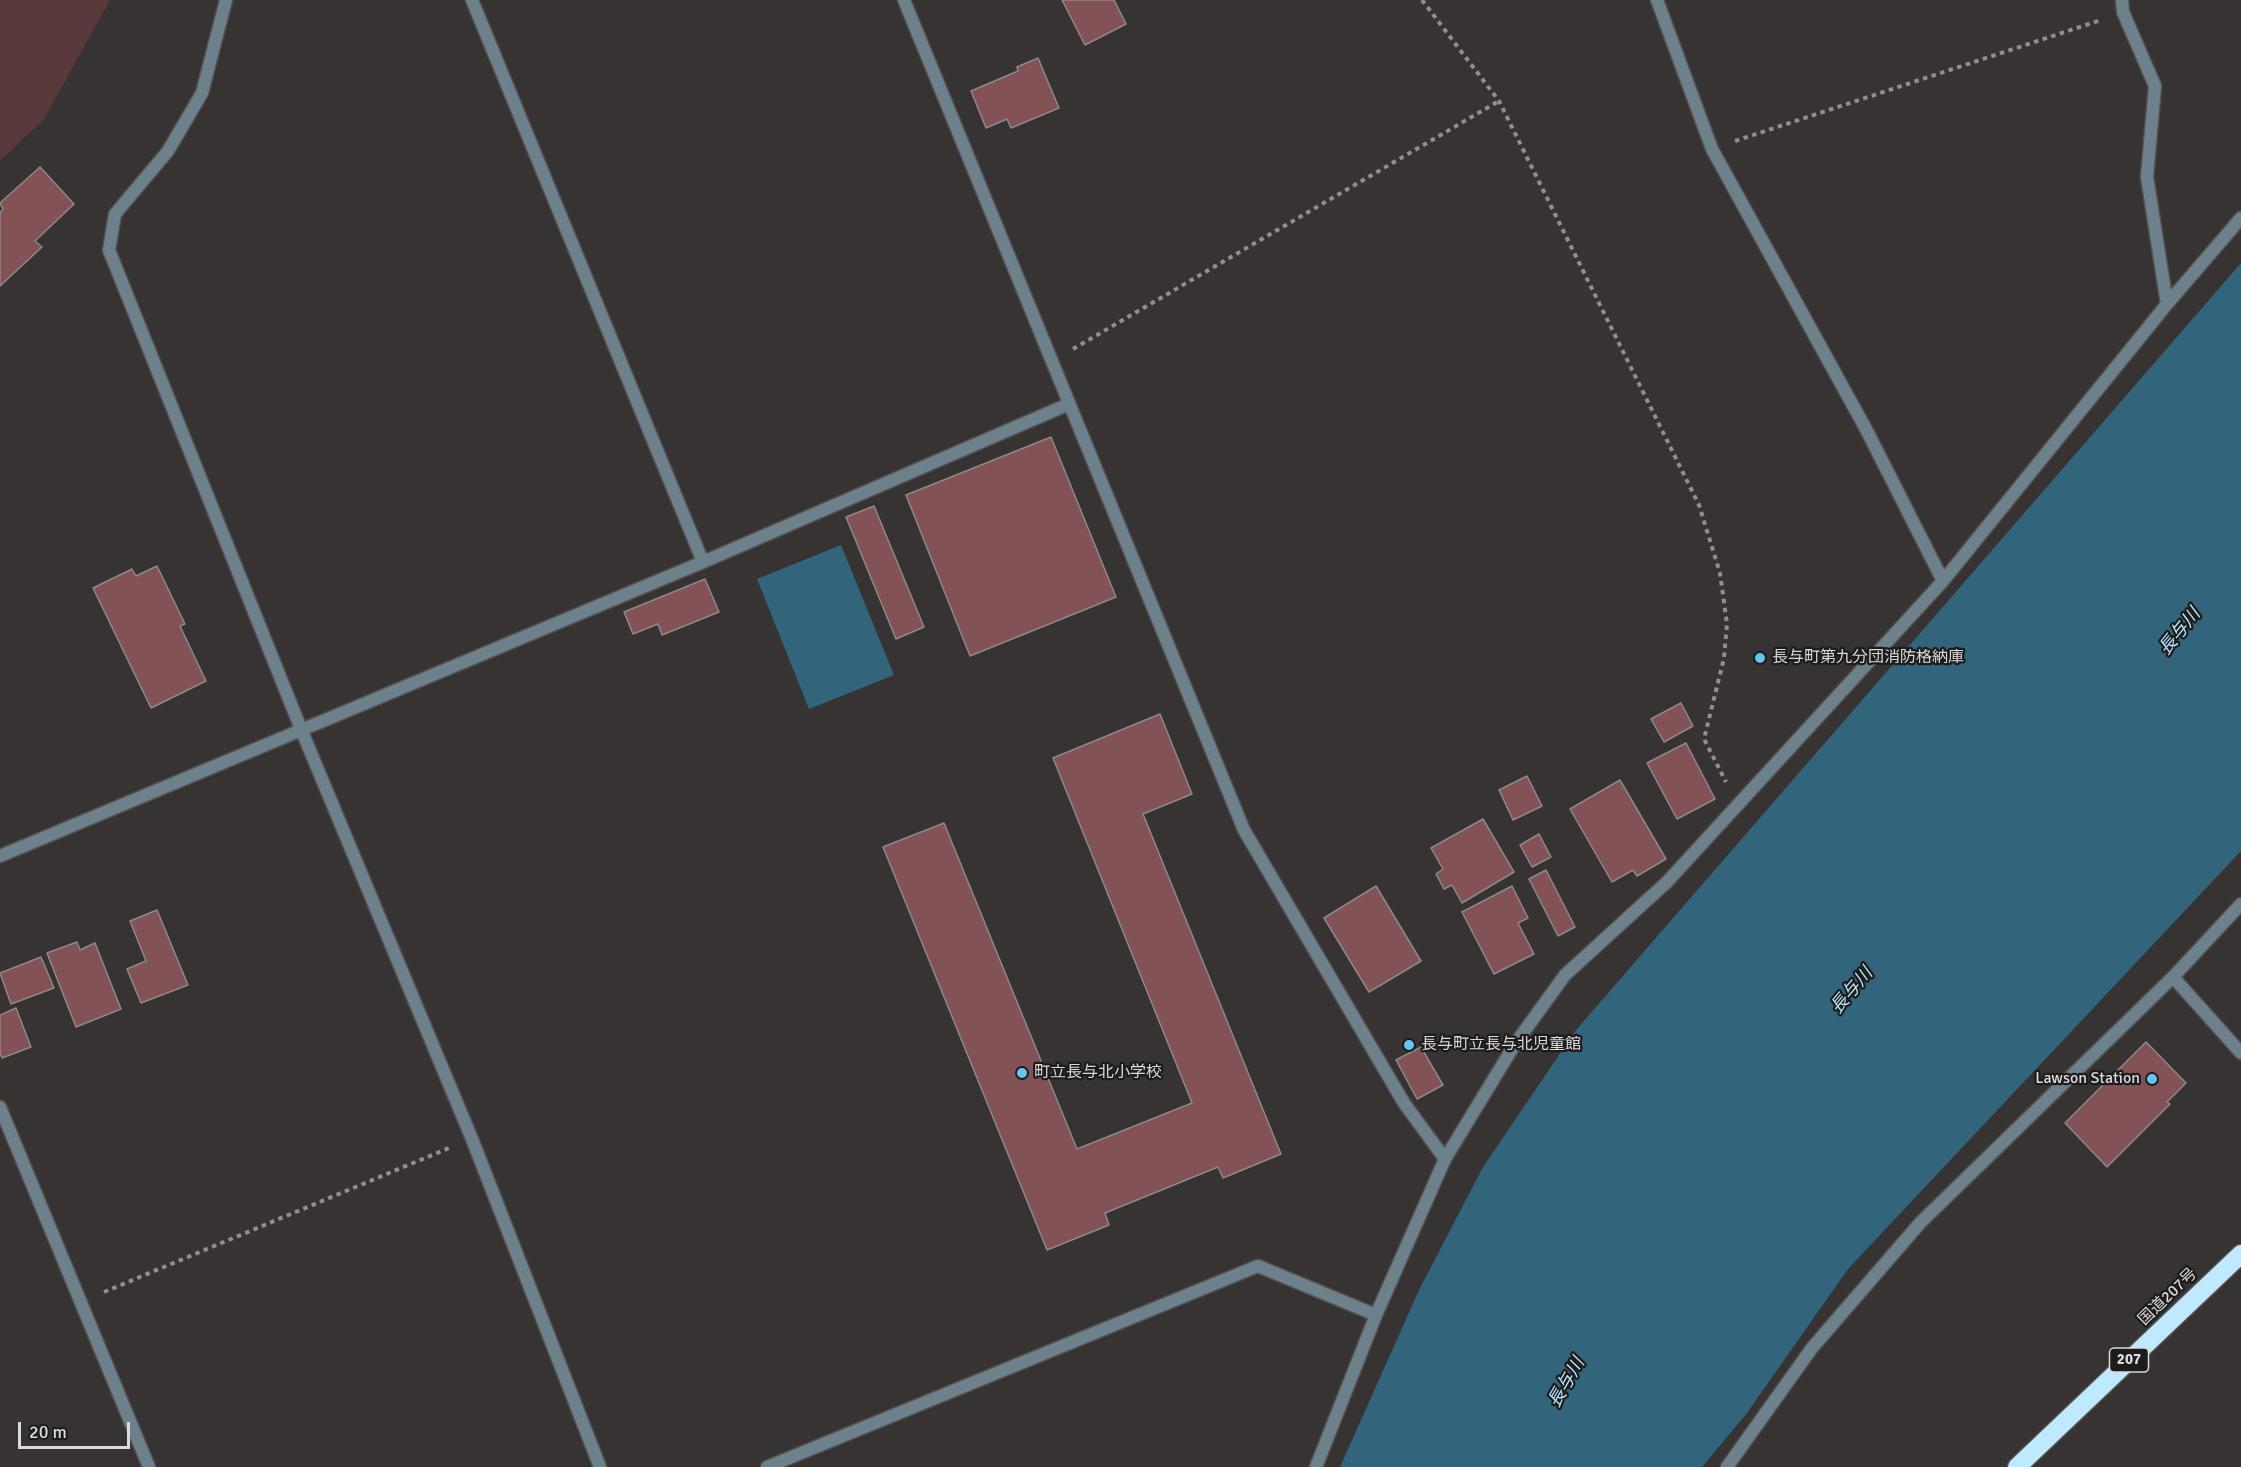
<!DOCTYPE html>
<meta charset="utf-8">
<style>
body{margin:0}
#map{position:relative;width:2241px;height:1467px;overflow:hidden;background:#373333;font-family:Signika,sans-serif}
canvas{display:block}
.scale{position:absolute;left:18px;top:1422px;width:112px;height:27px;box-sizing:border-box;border:3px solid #dcd9da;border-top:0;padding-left:8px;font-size:18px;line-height:21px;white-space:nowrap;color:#dcd9da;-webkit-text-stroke:4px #1d1b1b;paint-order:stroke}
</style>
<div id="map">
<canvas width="2241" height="1467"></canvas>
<div class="scale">20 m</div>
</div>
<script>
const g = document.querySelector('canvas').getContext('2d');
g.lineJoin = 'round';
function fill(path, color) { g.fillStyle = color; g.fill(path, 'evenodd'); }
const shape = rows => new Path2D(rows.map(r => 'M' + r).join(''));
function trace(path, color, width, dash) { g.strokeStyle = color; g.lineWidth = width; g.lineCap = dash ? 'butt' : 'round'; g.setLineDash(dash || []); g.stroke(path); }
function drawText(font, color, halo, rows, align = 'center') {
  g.font = font + ' Signika,"Noto Sans JP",sans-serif'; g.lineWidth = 4.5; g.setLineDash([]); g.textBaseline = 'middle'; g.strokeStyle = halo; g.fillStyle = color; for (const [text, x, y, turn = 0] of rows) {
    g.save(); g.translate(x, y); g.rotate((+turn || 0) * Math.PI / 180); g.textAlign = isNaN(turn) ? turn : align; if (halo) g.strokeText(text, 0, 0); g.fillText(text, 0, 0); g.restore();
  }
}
fill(shape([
 [0,0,110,0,44,119,0,161]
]), '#5a393c');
fill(shape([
 [2241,263,2241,851,1848,1269,1747,1413,1702,1467,1340,1467,1419,1290,1483,1167,1576,1030],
 [841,545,894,675,809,709,757,579]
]), '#32647b');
const building = shape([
 [1062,0,1114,0,1126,24,1085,45,1062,0],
 [1038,58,1059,108,1011,128,1007,119,986,128,971,91,1018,71,1017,67,1038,58],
 [40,167,74,204,35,241,42,247,0,286,0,213,3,209,0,203,40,167],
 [1051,437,1116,597,970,656,906,495,1051,437],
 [874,506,924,627,896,639,846,517,874,506],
 [157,566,185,624,180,626,206,681,151,708,93,588,132,569,136,576,157,566],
 [705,579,719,612,662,635,658,624,633,634,624,612,705,579],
 [1681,703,1693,726,1664,742,1651,719,1681,703],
 [1160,714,1192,794,1143,814,1281,1154,1223,1178,1218,1167,1105,1213,1109,1225,1047,1250,883,847,944,823,1077,1149,1192,1103,1053,758,1160,714],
 [1686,743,1715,799,1677,819,1647,763,1686,743],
 [1527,776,1542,806,1513,820,1499,790,1527,776],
 [1620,780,1666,859,1637,876,1633,870,1612,882,1570,809,1620,780],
 [1483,819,1514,872,1462,903,1452,885,1444,889,1436,874,1443,869,1431,848,1483,819],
 [1539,834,1551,857,1532,867,1520,845,1539,834],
 [1546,870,1575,927,1558,936,1529,879,1546,870],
 [1376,886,1421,961,1369,992,1324,918,1376,886],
 [1512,886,1528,918,1518,923,1534,954,1494,974,1462,912,1512,886],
 [157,910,188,985,141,1003,127,969,146,961,130,921,157,910],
 [77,942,80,950,95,943,121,1009,76,1027,47,953,77,942],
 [41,957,54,988,11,1004,0,973,41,957],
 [16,1008,31,1047,2,1058,0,1053,0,1015,16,1008],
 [2146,1042,2186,1083,2167,1102,2170,1104,2107,1167,2065,1123,2146,1042],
 [1421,1047,1443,1085,1417,1099,1396,1060,1421,1047]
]);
fill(building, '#825256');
trace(building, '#8e8989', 1.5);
const street = shape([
 [226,0,202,93,168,151,115,214,109,250,301,729,472,1139,600,1467],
 [472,0,703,562],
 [904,0,1244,830,1404,1103,1445,1159],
 [1657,0,1712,149,1867,431,1943,581],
 [2122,0,2123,12,2155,86,2147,177,2167,304],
 [0,856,703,562,1069,404],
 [2173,977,2241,1053],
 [0,1107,149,1467],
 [767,1467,1258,1266,1376,1315],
 [1316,1467,1376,1315,1445,1159,1515,1044,1565,975,1667,882,1943,581,2167,304,2241,218],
 [1727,1467,1812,1348,1920,1223,2173,977,2241,904]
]);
const highway = shape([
 [2017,1467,2241,1254]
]);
trace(street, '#555151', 15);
trace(highway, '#555151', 21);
trace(shape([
 [1422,0,1499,101,1699,505,1720,573,1727,624,1724,658,1704,739,1726,782],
 [1735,141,2101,20],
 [1073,349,1499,101],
 [104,1292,449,1148]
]), '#918e8e', 4, [4.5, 4.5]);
trace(street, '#6c818b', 12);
trace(highway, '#bfe9fe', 18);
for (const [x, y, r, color] of [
 [1760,658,6,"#65c5ef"],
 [1409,1045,6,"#65c5ef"],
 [1022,1073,6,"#65c5ef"],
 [2152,1079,6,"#65c5ef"]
]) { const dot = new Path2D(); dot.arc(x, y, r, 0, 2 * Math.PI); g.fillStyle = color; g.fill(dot); trace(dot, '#1d1b1b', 2); }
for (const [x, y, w] of [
 [2129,1360,39]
]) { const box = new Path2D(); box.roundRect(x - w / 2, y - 12, w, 24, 4.5); g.fillStyle = '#1d1b1b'; g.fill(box); trace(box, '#dcd9da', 1.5); }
drawText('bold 15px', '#dcd9da', null, [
 ["207",2129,1360]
]);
drawText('16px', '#dcd9da', '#1d1b1b', [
 ["長与町第九分団消防格納庫",1772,658],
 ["長与町立長与北児童館",1421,1045],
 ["町立長与北小学校",1034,1073],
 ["Lawson Station",2140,1079,"right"]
], 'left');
drawText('16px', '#dcd9da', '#1d1b1b', [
 ["国道207号",2168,1297,-44]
]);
drawText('italic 18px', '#b8e6fd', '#1d1b1b', [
 ["長与川",2180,632,-51],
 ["長与川",1852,991,-50],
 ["長与川",1567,1383,-60]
]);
</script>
